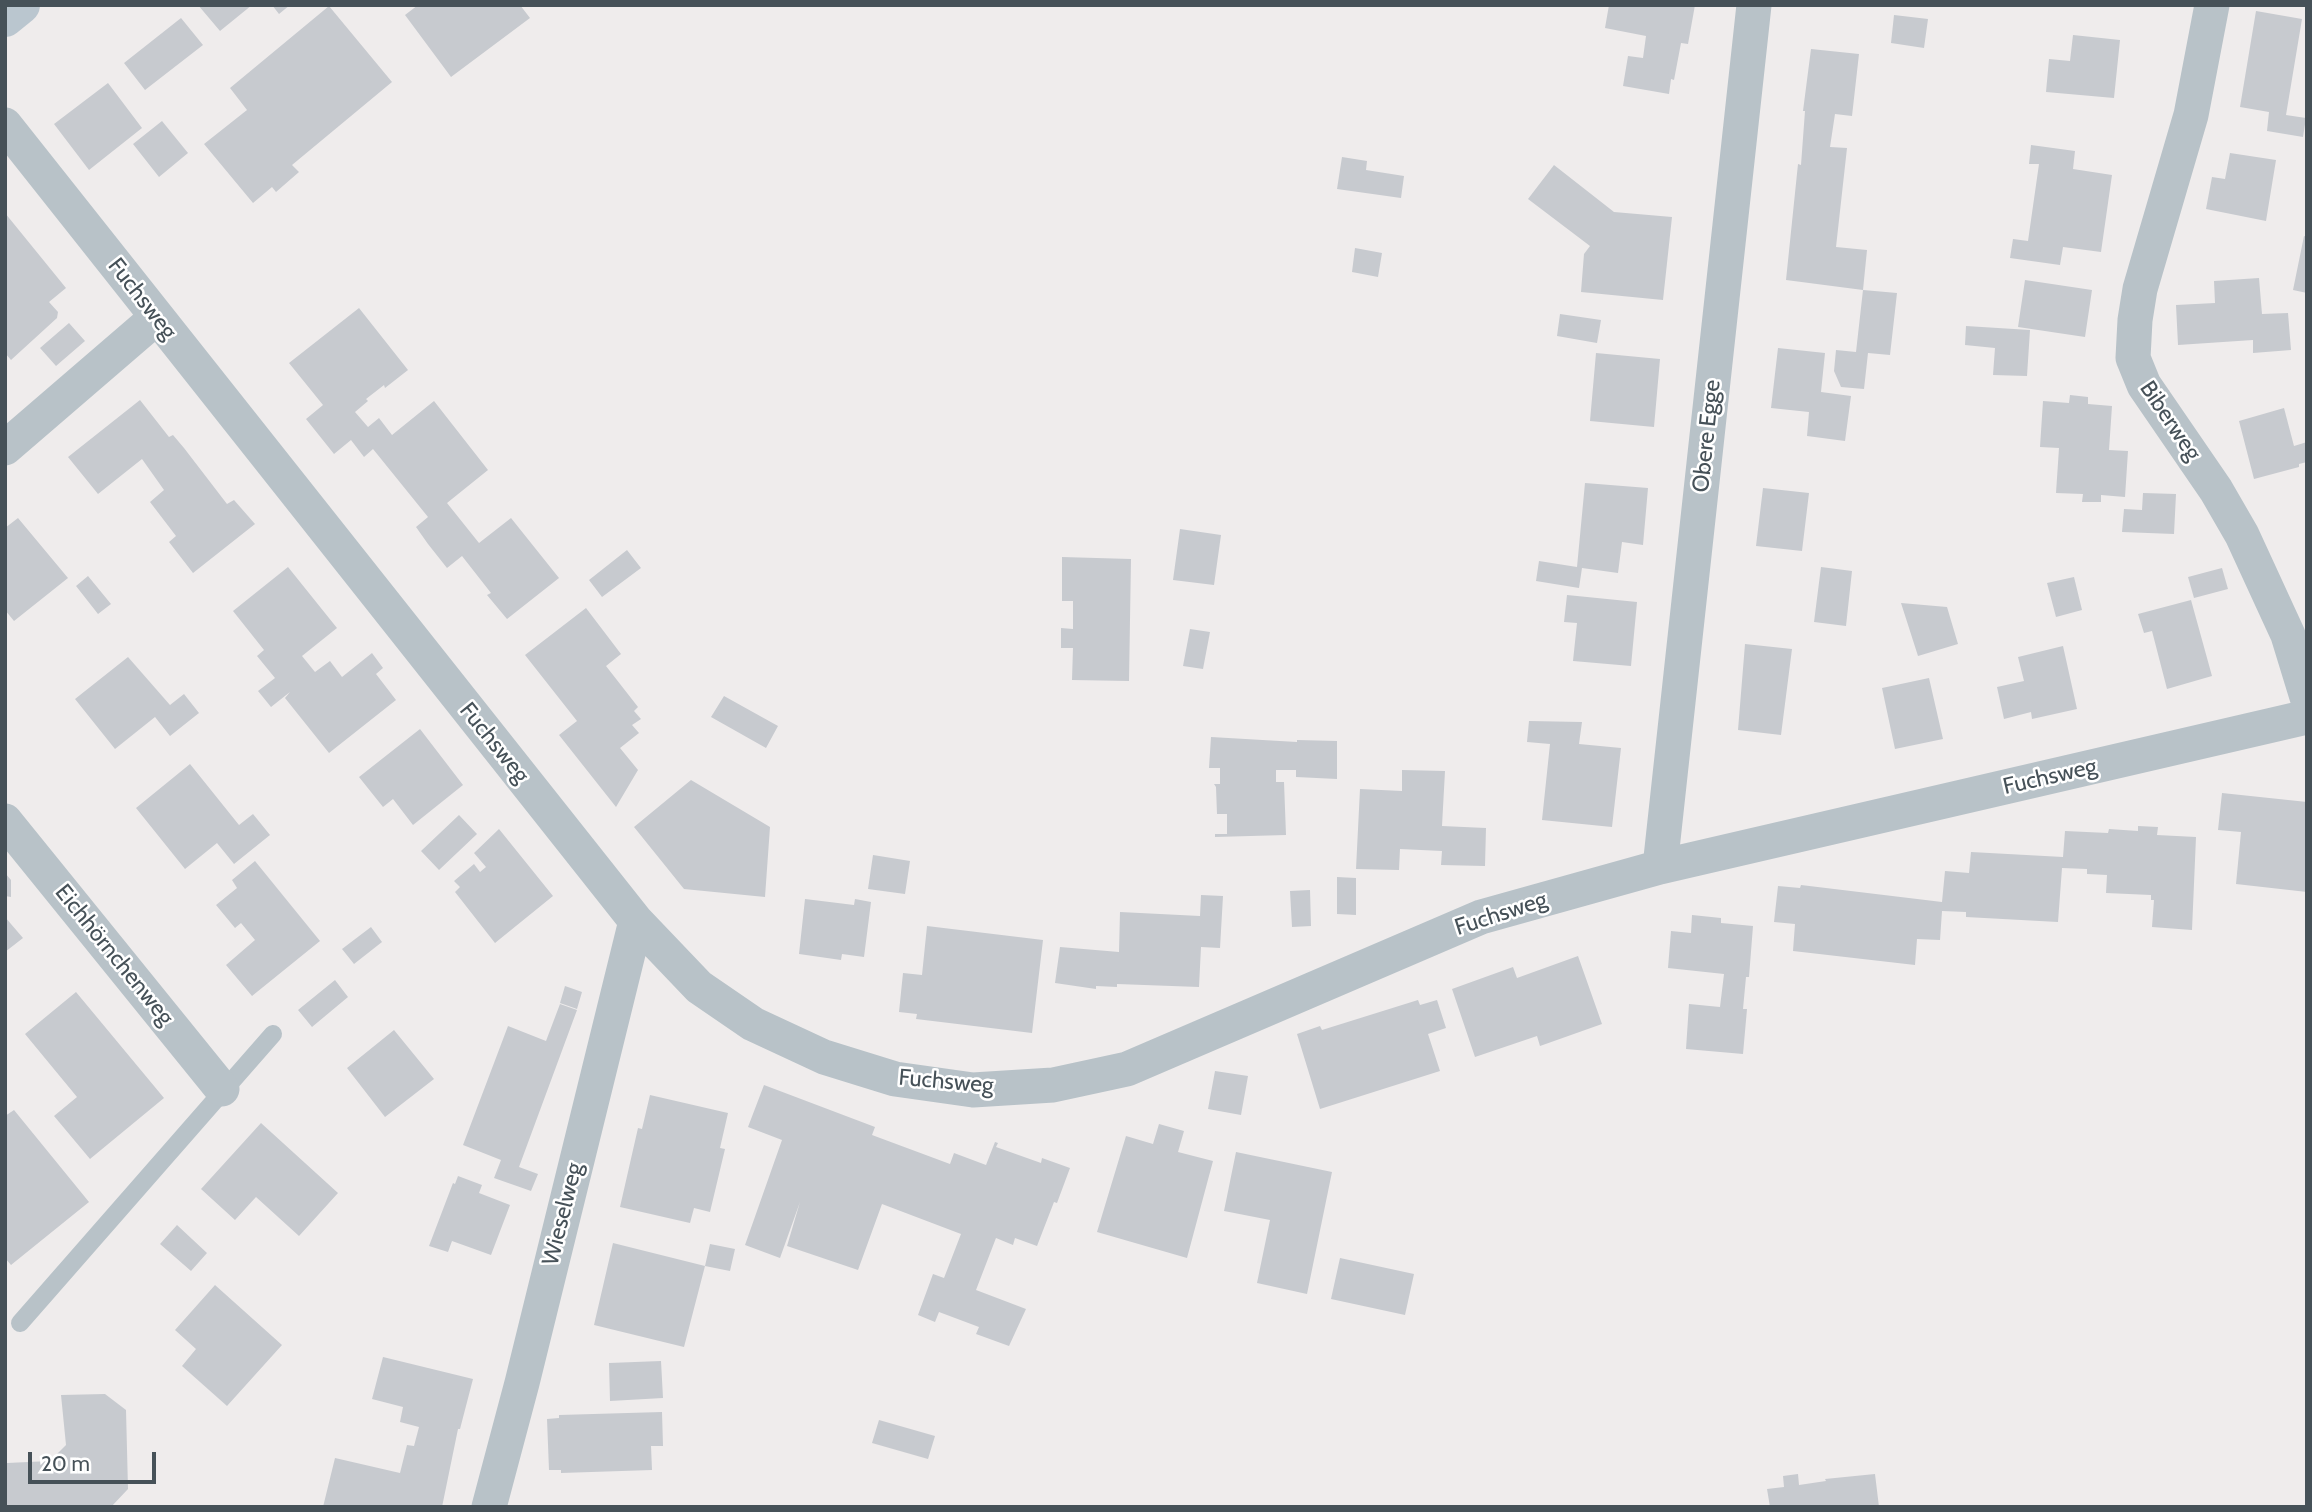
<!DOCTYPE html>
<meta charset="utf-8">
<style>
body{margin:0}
#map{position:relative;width:2312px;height:1512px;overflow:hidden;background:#efecec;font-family:Cabin,sans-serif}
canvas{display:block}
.frame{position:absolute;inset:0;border:7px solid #465158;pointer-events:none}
.scale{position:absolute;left:28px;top:1452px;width:128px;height:32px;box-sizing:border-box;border:4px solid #465158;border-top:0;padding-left:9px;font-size:21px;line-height:24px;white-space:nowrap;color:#465158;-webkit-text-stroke:5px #fff;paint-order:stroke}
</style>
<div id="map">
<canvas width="2312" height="1512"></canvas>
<div class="frame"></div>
<div class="scale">20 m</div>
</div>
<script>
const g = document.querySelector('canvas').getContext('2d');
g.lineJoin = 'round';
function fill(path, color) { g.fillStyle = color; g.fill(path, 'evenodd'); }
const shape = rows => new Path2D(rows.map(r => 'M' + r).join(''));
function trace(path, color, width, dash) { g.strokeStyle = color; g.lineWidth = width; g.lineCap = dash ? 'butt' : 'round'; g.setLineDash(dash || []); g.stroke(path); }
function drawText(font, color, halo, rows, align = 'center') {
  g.font = font + ' Cabin,sans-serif'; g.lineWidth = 5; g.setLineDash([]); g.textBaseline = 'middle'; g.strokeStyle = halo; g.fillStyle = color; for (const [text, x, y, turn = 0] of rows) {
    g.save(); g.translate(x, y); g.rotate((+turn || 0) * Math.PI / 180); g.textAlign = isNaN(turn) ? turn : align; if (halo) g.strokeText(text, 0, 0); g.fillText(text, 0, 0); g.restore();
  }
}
fill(shape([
 [198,5,252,5,220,31],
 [272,5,290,5,279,14],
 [418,5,520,5,530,18,451,77,405,15],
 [1609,5,1695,5,1688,44,1681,43,1674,80,1671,79,1669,94,1623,86,1628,56,1643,58,1646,36,1605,28],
 [329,6,392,82,292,165,299,172,276,192,272,187,253,203,204,144,247,110,230,88],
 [2256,11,2302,19,2286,115,2306,118,2303,137,2267,131,2269,112,2240,107],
 [1894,15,1928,19,1924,48,1891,43],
 [181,18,203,45,145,90,124,63],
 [2073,35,2120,40,2114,98,2046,92,2049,59,2070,61],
 [1811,49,1859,54,1852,116,1835,114,1830,147,1847,148,1836,247,1867,250,1863,290,1786,280,1798,164,1801,165,1805,111,1803,111],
 [108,83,142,128,89,170,54,124],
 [162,121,188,153,159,177,133,144],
 [2031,145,2075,151,2073,169,2112,175,2101,252,2063,247,2060,265,2010,258,2013,239,2028,241,2039,164,2029,164],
 [2230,153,2276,160,2266,221,2206,209,2212,177,2225,179],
 [1342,157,1367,161,1366,170,1404,176,1401,198,1337,189],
 [1554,165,1614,212,1672,217,1663,300,1581,292,1584,254,1590,246,1528,199],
 [5,213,66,288,49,302,58,312,57,318,11,360,5,353],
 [2304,236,2307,237,2307,293,2293,290],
 [1355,248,1382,253,1378,277,1352,272],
 [2259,278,2262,314,2288,313,2291,350,2253,353,2253,340,2178,345,2176,305,2215,303,2214,281],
 [2025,280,2092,290,2085,337,2018,327],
 [1863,290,1897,293,1890,355,1868,353,1864,389,1841,387,1834,371,1836,350,1856,352],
 [359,308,408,370,385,388,384,385,366,399,368,401,355,412,368,427,379,418,392,435,434,401,488,470,447,503,479,543,511,518,559,578,507,619,487,595,491,593,462,556,447,568,428,544,416,527,428,517,373,449,364,457,351,440,334,454,306,419,323,405,289,363],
 [1560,314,1601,320,1597,343,1557,336],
 [69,323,85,341,56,366,40,348],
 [1966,326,2030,330,2027,376,1993,375,1995,348,1965,345],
 [1778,348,1825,353,1821,392,1851,396,1845,441,1807,436,1809,412,1771,408],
 [1596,353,1660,359,1654,427,1590,421],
 [2070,395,2088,397,2088,404,2112,406,2109,450,2128,451,2125,497,2101,495,2101,502,2082,502,2083,494,2056,493,2059,448,2040,447,2043,401,2069,403],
 [140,400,169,437,173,435,184,448,227,504,234,500,255,524,193,573,169,542,176,536,150,502,164,490,142,459,98,494,68,457],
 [2284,408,2294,446,2307,442,2307,462,2299,464,2299,467,2254,479,2239,421],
 [1585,483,1648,488,1643,545,1622,542,1618,573,1582,568,1579,588,1536,581,1539,561,1577,567],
 [1763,488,1809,493,1802,551,1756,546],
 [2143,493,2176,494,2174,534,2122,532,2124,509,2142,510],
 [18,518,68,578,14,621,5,610,5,528],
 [1180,529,1221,535,1214,585,1173,580],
 [627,550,641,568,602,597,589,580],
 [1062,557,1131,559,1129,681,1072,680,1073,648,1061,648,1061,628,1073,629,1073,601,1062,601],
 [288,567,337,628,302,656,315,672,330,661,342,677,372,653,383,668,376,674,396,700,329,753,285,698,290,692,271,707,258,691,275,678,257,656,264,650,233,611],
 [1821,567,1852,571,1846,626,1814,622],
 [2222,568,2228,589,2194,598,2188,577],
 [88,576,111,604,98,614,76,586],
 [2074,577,2082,610,2056,617,2047,583],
 [1567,595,1637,602,1631,666,1573,661,1577,623,1564,622],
 [2191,600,2212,676,2167,689,2152,631,2144,633,2138,614],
 [1901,603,1947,607,1958,644,1918,656],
 [586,608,621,654,606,666,638,707,634,711,641,719,632,725,639,733,620,748,638,770,616,807,559,735,577,721,525,655],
 [1190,629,1210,632,1203,669,1183,666],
 [1745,644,1792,649,1781,735,1738,730],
 [2063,646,2077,709,2032,719,2031,712,2004,719,1997,687,2024,681,2018,657],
 [128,657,170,705,184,694,199,713,170,736,155,717,115,749,75,699],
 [1929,678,1943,739,1895,749,1882,688],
 [724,696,778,726,766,748,711,717],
 [1529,721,1582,722,1579,744,1621,748,1612,827,1542,820,1550,744,1527,742],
 [420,729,463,785,413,825,393,799,383,807,359,777],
 [1211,737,1297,742,1297,740,1337,741,1337,779,1296,777,1296,770,1276,770,1276,782,1284,782,1286,835,1215,837,1215,834,1227,834,1227,814,1217,814,1216,787,1214,784,1220,784,1220,768,1209,768],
 [190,764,239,825,253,814,270,835,234,864,217,843,185,869,136,808],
 [1402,770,1445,771,1442,826,1486,828,1485,866,1441,865,1442,851,1400,849,1399,870,1356,869,1360,789,1402,791],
 [691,780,770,827,765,897,684,889,634,827],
 [2222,793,2307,802,2307,892,2236,884,2241,832,2218,830],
 [459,815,477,834,439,870,421,851],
 [2138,826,2158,827,2157,835,2196,837,2192,930,2152,927,2154,900,2151,900,2151,895,2106,893,2107,875,2087,874,2087,869,2062,868,2058,922,1966,917,1966,912,1942,911,1940,940,1917,939,1915,965,1793,951,1795,924,1774,922,1778,886,1800,888,1801,885,1942,902,1945,871,1969,873,1971,852,2063,857,2065,831,2108,833,2109,829,2138,831],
 [499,829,553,896,495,943,455,892,460,887,454,881,474,864,480,872,486,867,474,853],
 [873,855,910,861,905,894,868,889],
 [255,861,320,941,252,996,226,965,255,940,241,923,235,928,216,905,237,888,232,880],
 [5,873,11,880,11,897,5,896],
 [1337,877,1356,878,1356,915,1337,914],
 [1310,890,1311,926,1292,927,1290,891],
 [1201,895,1223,896,1220,948,1201,947,1199,987,1117,984,1117,987,1096,986,1096,989,1055,983,1060,947,1119,952,1120,912,1200,916],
 [805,899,854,905,855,899,871,902,864,957,842,954,841,960,799,954],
 [1692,915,1721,918,1721,923,1753,926,1749,977,1746,977,1743,1009,1747,1009,1743,1054,1686,1049,1689,1004,1720,1007,1724,974,1668,968,1671,931,1691,933],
 [5,917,23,938,5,952],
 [927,926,1043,940,1032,1033,916,1019,917,1014,899,1012,903,973,922,975],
 [371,927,382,942,354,964,342,949],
 [1578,956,1602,1024,1540,1046,1537,1036,1475,1057,1452,989,1513,967,1517,978],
 [335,980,348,997,312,1027,298,1010],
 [565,986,582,992,577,1009,560,1003],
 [76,992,164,1098,90,1159,54,1116,77,1097,25,1034],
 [1418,1000,1420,1005,1437,1000,1446,1028,1428,1034,1440,1071,1320,1109,1297,1034,1320,1026,1322,1030],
 [560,1004,577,1010,519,1167,538,1174,531,1191,494,1178,501,1160,463,1145,508,1026,546,1041],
 [394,1030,434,1079,385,1117,347,1068],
 [1215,1071,1248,1076,1241,1115,1208,1109],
 [764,1085,875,1127,872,1135,950,1164,954,1153,986,1165,995,1142,998,1143,996,1147,1041,1163,1042,1158,1070,1168,1057,1203,1054,1202,1037,1246,1015,1238,1013,1245,996,1238,976,1290,1026,1309,1009,1346,976,1334,979,1327,939,1312,935,1322,918,1315,933,1274,944,1278,961,1234,882,1204,858,1270,787,1246,800,1202,780,1258,745,1245,782,1140,748,1127],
 [650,1095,728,1113,720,1148,725,1149,710,1212,694,1208,690,1223,620,1207,638,1128,642,1129],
 [14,1110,89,1202,11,1265,5,1258,5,1116],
 [261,1123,338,1193,299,1236,256,1197,235,1220,201,1189],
 [1159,1124,1184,1131,1178,1152,1213,1161,1187,1258,1097,1232,1126,1136,1153,1144],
 [1236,1152,1332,1172,1307,1294,1257,1283,1270,1220,1224,1211],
 [458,1176,482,1185,479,1193,510,1205,491,1255,452,1241,448,1252,429,1246,453,1183,455,1184],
 [177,1225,207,1253,191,1271,160,1244],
 [613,1243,705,1266,684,1347,594,1325],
 [710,1244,735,1249,730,1271,705,1266],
 [1340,1258,1414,1274,1405,1315,1331,1299],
 [215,1285,282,1345,227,1406,182,1366,196,1349,175,1330],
 [383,1357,473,1379,460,1429,458,1429,442,1507,323,1507,335,1458,400,1473,407,1445,414,1446,419,1427,400,1422,403,1407,372,1399],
 [661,1361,663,1398,610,1401,609,1363],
 [105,1394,126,1410,128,1489,111,1507,6,1507,7,1463,50,1461,66,1445,61,1395],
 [662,1412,663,1446,651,1446,652,1470,561,1473,561,1470,549,1470,547,1419,559,1418,559,1415],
 [879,1420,935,1436,928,1459,872,1443],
 [1798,1474,1799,1485,1826,1481,1825,1479,1875,1474,1879,1507,1770,1507,1767,1489,1784,1487,1783,1476]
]), '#c7cacf');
trace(shape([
 [20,1323,273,1034]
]), '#b8c2c8', 18);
trace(shape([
 [2212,5,2191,115,2140,289,2135,320,2133,358,2144,385,2216,490,2242,535,2288,635,2307,697],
 [5,125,636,921,699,987,753,1024,824,1057,895,1079,973,1090,1053,1085,1127,1069,1481,917,1660,867,2307,717],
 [5,448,156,318],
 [5,821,222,1089],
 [1660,867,1754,5],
 [489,1507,522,1383,636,921]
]), '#b8c2c8', 35);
trace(shape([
 [5,18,21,5]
]), '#bac6cf', 38);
drawText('23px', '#465158', '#fff', [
 ["Fuchsweg",142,299,52],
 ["Biberweg",2170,421,56],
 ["Obere Egge",1707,436,-84],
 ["Fuchsweg",494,743,51],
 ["Fuchsweg",2050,777,-13],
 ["Fuchsweg",1501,914,-18],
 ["Eichhörnchenweg",114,955,51],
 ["Fuchsweg",946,1082,5],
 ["Wieselweg",563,1214,-76]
]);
</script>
